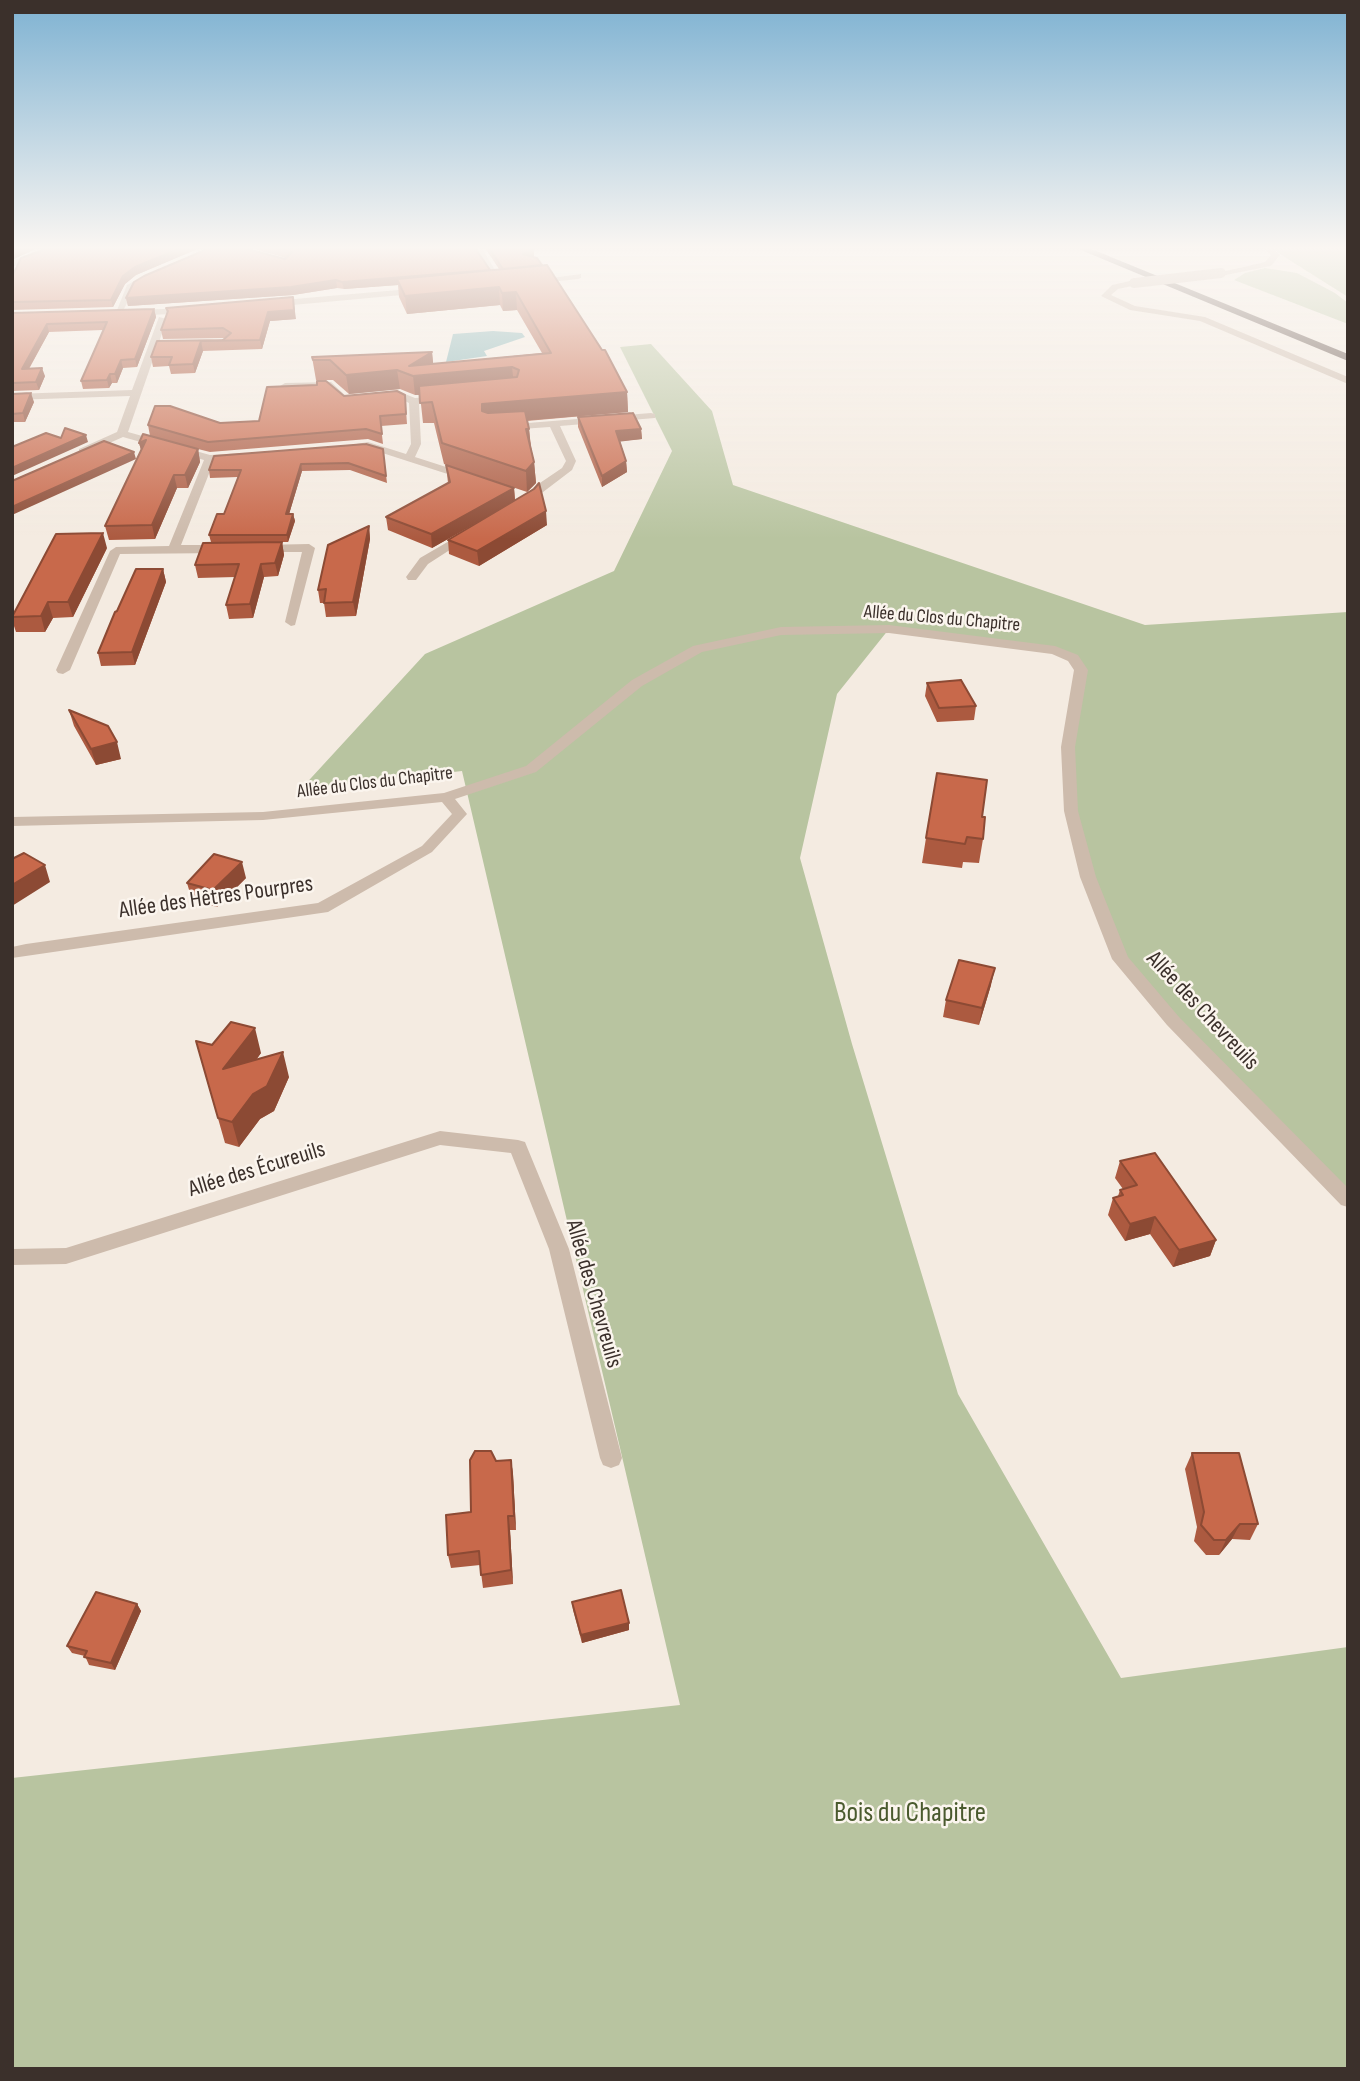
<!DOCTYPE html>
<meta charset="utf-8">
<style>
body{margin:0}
#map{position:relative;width:1360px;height:2081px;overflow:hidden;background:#f4ebe1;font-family:"Sofia Sans Condensed",sans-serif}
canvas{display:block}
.frame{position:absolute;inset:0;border:14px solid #3b302b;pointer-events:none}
</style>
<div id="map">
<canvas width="1360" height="2081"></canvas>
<div class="frame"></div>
</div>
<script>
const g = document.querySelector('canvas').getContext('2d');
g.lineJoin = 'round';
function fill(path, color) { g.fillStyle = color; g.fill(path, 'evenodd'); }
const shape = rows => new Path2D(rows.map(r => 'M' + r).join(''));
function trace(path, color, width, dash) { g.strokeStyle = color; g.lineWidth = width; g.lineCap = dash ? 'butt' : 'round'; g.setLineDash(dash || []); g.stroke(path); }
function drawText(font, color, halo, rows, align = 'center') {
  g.font = font + ' "Sofia Sans Condensed",sans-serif'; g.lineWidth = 5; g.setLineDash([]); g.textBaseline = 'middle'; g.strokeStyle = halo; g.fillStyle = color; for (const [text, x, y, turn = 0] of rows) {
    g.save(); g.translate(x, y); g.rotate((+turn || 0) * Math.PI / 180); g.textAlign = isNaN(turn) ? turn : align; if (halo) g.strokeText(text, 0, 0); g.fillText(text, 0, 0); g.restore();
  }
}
fill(shape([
 [1273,248,1348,248,1348,297,1283,256],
 [1265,268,1297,273,1335,293,1348,303,1348,324,1234,280,1245,273],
 [651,344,712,411,733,485,1145,625,1348,612,1348,1200,1120,959,1071,811,1068,747,1081,670,1054,650,889,629,837,694,800,858,852,1044,958,1394,1121,1678,1348,1647,1348,2069,12,2069,12,1778,680,1705,462,771,300,790,425,654,614,571,672,451,620,347]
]), '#b8c4a0');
fill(shape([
 [493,331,522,333,525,337,484,351,487,356,446,362,453,334]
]), '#7fb0b2');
fill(shape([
 [43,248,52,248,41,256,12,267,12,261,43,248],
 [474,248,482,248,504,285,498,285,474,248],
 [1263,248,1272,248,1280,255,1271,266,1221,276,1217,273,1265,262,1271,255,1263,248],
 [151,272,158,274,134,289,121,315,115,315,127,285,151,272],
 [581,274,581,278,578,279,532,284,528,281,581,274],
 [1134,280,1138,283,1137,285,1118,289,1111,295,1135,306,1205,317,1348,377,1348,384,1200,321,1130,310,1101,296,1112,285,1134,280],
 [421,288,425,291,424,293,271,307,266,304,271,301,421,288],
 [194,308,196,310,191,313,131,316,126,313,131,310,194,308],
 [159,317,167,319,128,432,210,455,242,453,242,457,214,461,181,545,223,545,229,549,223,553,120,554,70,670,63,674,58,673,56,670,110,551,116,547,169,546,204,460,123,437,87,453,79,453,79,449,117,432,130,396,12,400,12,394,132,390,159,317],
 [285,383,331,382,347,397,356,399,345,403,328,388,281,388,280,386,285,383],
 [400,392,415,398,448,396,448,400,419,404,421,444,415,457,471,475,471,479,463,479,367,448,356,448,356,444,368,442,406,454,411,444,409,403,399,398,382,400,377,397,400,392],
 [651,413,655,414,655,418,560,426,576,461,572,470,526,505,516,503,534,487,562,468,566,461,550,427,507,430,503,429,503,425,651,413],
 [463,533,473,535,428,564,416,580,408,580,406,577,420,558,463,533],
 [262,545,309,544,315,548,295,625,291,626,285,622,302,552,258,552,258,546,262,545],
 [889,625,1055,646,1078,655,1088,670,1075,747,1078,811,1096,877,1128,957,1179,1017,1348,1188,1348,1207,1341,1205,1167,1025,1112,959,1080,877,1064,811,1061,747,1074,670,1068,661,1052,654,889,633,781,635,702,652,642,686,536,772,455,799,467,814,432,852,328,912,12,958,12,947,26,944,318,903,422,846,452,814,442,802,263,820,12,826,12,817,263,812,444,793,526,766,632,680,693,646,781,627,889,625],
 [440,1131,518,1140,525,1142,527,1147,569,1249,622,1458,619,1465,611,1468,603,1465,600,1458,549,1249,511,1153,440,1145,66,1264,12,1265,12,1249,66,1248,440,1131]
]), '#cdbbac');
fill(shape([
 [1076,248,1089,248,1348,354,1348,361,1076,248]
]), '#5c4a42');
trace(shape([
 [1134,283,1221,273]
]), '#cdbbac', 10);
fill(shape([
 [44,248,198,248,195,250,136,275,125,284,113,307,12,310,12,277],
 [251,248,374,248,490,270,499,269,485,248,527,248,627,392,628,412,527,421,529,429,531,447,534,462,536,483,527,492,444,464,434,423,423,423,420,395,415,395,400,389,349,394,333,380,316,380,312,357,432,352,433,364,542,353,517,310,503,311,500,305,407,314,399,297,398,285,344,289,337,288,293,295,128,306,126,298,203,251,285,259,286,258],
 [166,308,296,319,270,321,262,349,203,351,195,373,171,374,169,366,153,367,151,357,157,341,223,340,225,338,163,339,161,330,167,313],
 [154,309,156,317,137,367,123,368,117,383,112,383,109,388,83,389,81,381,103,330,49,332,29,369,45,376,39,390,12,391,12,313],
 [12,394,34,402,25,422,12,422],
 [405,395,407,424,381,426,383,444,368,439,210,452,198,449,200,462,188,488,177,488,155,539,109,540,105,526,141,450,139,443,150,436,148,425,220,423,259,421,344,396],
 [578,417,641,429,642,439,620,441,626,461,627,472,602,487,578,427],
 [383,449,387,483,350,470,302,471,289,514,293,514,295,521,288,542,282,542,284,555,278,576,264,577,253,618,229,619,226,605,235,577,198,578,195,565,211,542,209,535,224,514,238,477,210,478,209,470],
 [446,465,514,488,515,500,547,525,479,566,449,554,448,540,488,516,432,548,388,530,386,517,448,483],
 [369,526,370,539,356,616,326,617,324,603,320,603,318,590],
 [107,548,73,617,53,618,45,632,16,632,12,620,12,615],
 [163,569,166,582,135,665,101,666,98,653,117,611],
 [927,683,976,706,974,720,937,722,925,696],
 [69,710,121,759,96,765,74,726],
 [982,817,983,839,979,863,963,862,962,868,922,863,926,838],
 [246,878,217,907,192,900,187,883],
 [991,985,979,1025,943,1017,946,1000],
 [196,1041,261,1053,256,1060,289,1077,274,1111,260,1119,239,1147,225,1143],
 [1120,1161,1216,1240,1210,1256,1173,1267,1150,1234,1125,1241,1108,1215,1113,1198,1118,1196,1120,1190,1123,1189,1115,1178],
 [1192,1453,1258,1524,1250,1540,1232,1539,1219,1555,1206,1555,1194,1541,1197,1527,1185,1469],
 [511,1460,513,1474,516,1530,510,1530,513,1584,483,1588,480,1565,451,1568,448,1555,496,1461],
 [572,1602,629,1630,582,1643,573,1610],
 [137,1604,141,1611,115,1670,89,1665,85,1656,72,1653,67,1646]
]), '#ac5a40');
fill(shape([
 [21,248,38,248,12,260,12,252],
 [181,248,198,248,195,250,136,275,125,284,113,307,111,300,123,276,135,267],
 [534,249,534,257,523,254],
 [490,270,397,279,398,285,344,289,342,282],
 [336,280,337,288,293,295,128,306,126,298],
 [499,287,500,305,407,314,405,296],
 [516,292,517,310,503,311,502,293],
 [293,297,296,319,270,321,262,349,260,340,268,312],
 [154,309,156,317,137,367,135,359],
 [47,324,49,332,24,377,22,369],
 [201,341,203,351,195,373,193,364],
 [432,352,434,372,512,367,514,386,415,395,413,376,409,366],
 [121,360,123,368,117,383,115,374],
 [42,368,45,376,39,390,36,382],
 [397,370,400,389,349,394,346,375],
 [110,374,112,383,109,388,107,380],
 [627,392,628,412,484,424,482,404],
 [31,393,34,402,25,422,23,413],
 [526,429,529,429,531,449],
 [641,429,642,439,617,442,616,431],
 [86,435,88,442,12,476,12,468],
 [146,440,143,456,139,443],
 [198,449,200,462,188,488,185,475],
 [134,452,136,459,12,515,12,507],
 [626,461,627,472,602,487,602,476],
 [534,462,536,483,527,492,526,471],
 [301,464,302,471,287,521,286,514],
 [174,475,177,488,155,539,152,525],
 [514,488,515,501,432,548,431,534],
 [546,511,547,525,479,566,477,551],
 [293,514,295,521,288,542,287,535],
 [369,526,370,539,356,616,353,602],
 [103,533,107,548,73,617,68,602],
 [282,542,284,555,278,576,275,563],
 [261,564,264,577,253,618,250,604],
 [163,569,166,582,135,665,132,652],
 [48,602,53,618,45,632,41,616],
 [117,742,121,759,96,765,91,749],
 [242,862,246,878,217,907,213,890],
 [45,865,50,882,12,906,12,885],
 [995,968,991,985,979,1025,982,1008],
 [255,1028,261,1053,230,1095,223,1069],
 [283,1052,289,1077,274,1111,260,1119,239,1147,232,1122,253,1094],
 [1155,1217,1150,1234,1125,1241,1130,1224],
 [1216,1240,1210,1256,1173,1267,1179,1250],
 [511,1460,513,1474,516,1530,514,1516],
 [508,1516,510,1530,513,1584,511,1570],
 [1240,1524,1232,1539,1219,1555,1226,1540],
 [137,1604,141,1611,115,1670,111,1663],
 [629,1623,629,1630,582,1643,581,1635]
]), '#8c4a34');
const building = shape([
 [12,248,21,248,12,252,12,248],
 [44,248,181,248,135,267,123,276,111,300,12,302,12,277,21,258,41,251,44,248],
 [205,248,244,248,285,259,292,252,276,248,475,248,490,270,342,282,336,280,291,287,126,298,134,282,144,276,203,251,205,248],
 [489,248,527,248,534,249,523,254,537,258,542,265,503,269,489,248],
 [547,265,602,350,605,350,627,392,482,404,482,411,488,413,525,411,529,429,526,429,534,462,526,471,442,443,432,402,420,403,419,386,517,377,519,370,512,367,413,376,397,370,346,375,330,360,313,360,312,357,432,352,409,366,551,353,516,292,502,293,499,287,405,296,397,279,547,265],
 [293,297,294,310,268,312,260,340,201,341,193,364,169,365,172,357,151,357,157,341,223,340,231,333,223,328,161,330,168,311,166,308,293,297],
 [154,309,135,359,121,360,115,374,110,374,107,380,81,381,107,322,47,324,22,369,42,368,36,382,12,383,12,313,154,309],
 [317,381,326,381,344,396,397,391,405,395,406,414,380,416,382,434,366,429,208,442,148,425,155,406,170,406,220,423,259,421,267,387,317,385,317,381],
 [31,393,23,413,12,414,12,394,31,393],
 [633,413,641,429,616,431,626,461,602,476,578,417,633,413],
 [65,428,86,435,12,468,12,447,46,433,61,438,65,428],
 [143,434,198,449,185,475,174,475,152,525,105,526,146,440,139,443,143,434],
 [104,441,134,452,12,507,12,481,104,441],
 [366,444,383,449,386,476,348,463,301,464,286,514,293,514,287,535,209,535,217,514,224,514,241,470,209,470,214,456,366,444],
 [446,465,514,488,431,534,386,517,450,482,446,465],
 [539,483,546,511,477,551,448,540,534,489,539,483],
 [369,526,353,602,324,603,326,589,318,590,328,545,369,526],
 [103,533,68,602,48,602,41,616,12,617,56,534,103,533],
 [282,542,275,563,261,564,250,604,226,605,239,564,195,565,203,543,282,542],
 [136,569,163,569,132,652,98,653,115,612,117,611,136,569],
 [961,680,976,706,939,708,927,683,961,680],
 [69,710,108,726,117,742,91,749,69,710],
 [937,773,987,780,982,817,985,817,983,839,967,837,965,844,926,838,937,773],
 [24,853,45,865,12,885,12,859,24,853],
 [214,854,242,862,213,890,187,883,214,854],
 [959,960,995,968,982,1008,946,1000,959,960],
 [231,1022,255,1028,223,1069,283,1052,267,1086,253,1094,232,1122,218,1118,196,1041,212,1045,231,1022],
 [1155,1153,1216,1240,1179,1250,1155,1217,1130,1224,1113,1198,1123,1195,1120,1190,1137,1185,1120,1161,1155,1153],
 [475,1451,491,1451,496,1461,511,1460,514,1516,508,1516,511,1570,481,1575,479,1551,448,1555,446,1515,471,1512,470,1460,475,1451],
 [1192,1453,1239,1453,1258,1524,1240,1524,1226,1540,1214,1540,1201,1525,1204,1512,1192,1453],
 [621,1590,629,1623,581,1635,572,1602,621,1590],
 [96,1592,137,1604,111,1663,84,1657,87,1651,67,1646,96,1592]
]);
fill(building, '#c8694b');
trace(building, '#8c4a34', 2);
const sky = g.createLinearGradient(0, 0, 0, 539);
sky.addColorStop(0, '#7eb2d2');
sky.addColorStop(0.46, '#faf6f2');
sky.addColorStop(1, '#faf6f200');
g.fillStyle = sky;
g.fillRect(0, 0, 1360, 539);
drawText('19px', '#3b302b', '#fbf5ee', [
 ["Allée du Clos du Chapitre",942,619,5],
 ["Allée du Clos du Chapitre",375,783,-7]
]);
drawText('23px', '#3b302b', '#fbf5ee', [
 ["Allée des Hêtres Pourpres",216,898,-8],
 ["Allée des Chevreuils",1202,1011,47],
 ["Allée des Écureuils",257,1170,-17],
 ["Allée des Chevreuils",593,1294,74]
]);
drawText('28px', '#4a5a2e', '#fbf5ee', [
 ["Bois du Chapitre",910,1814]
]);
</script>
